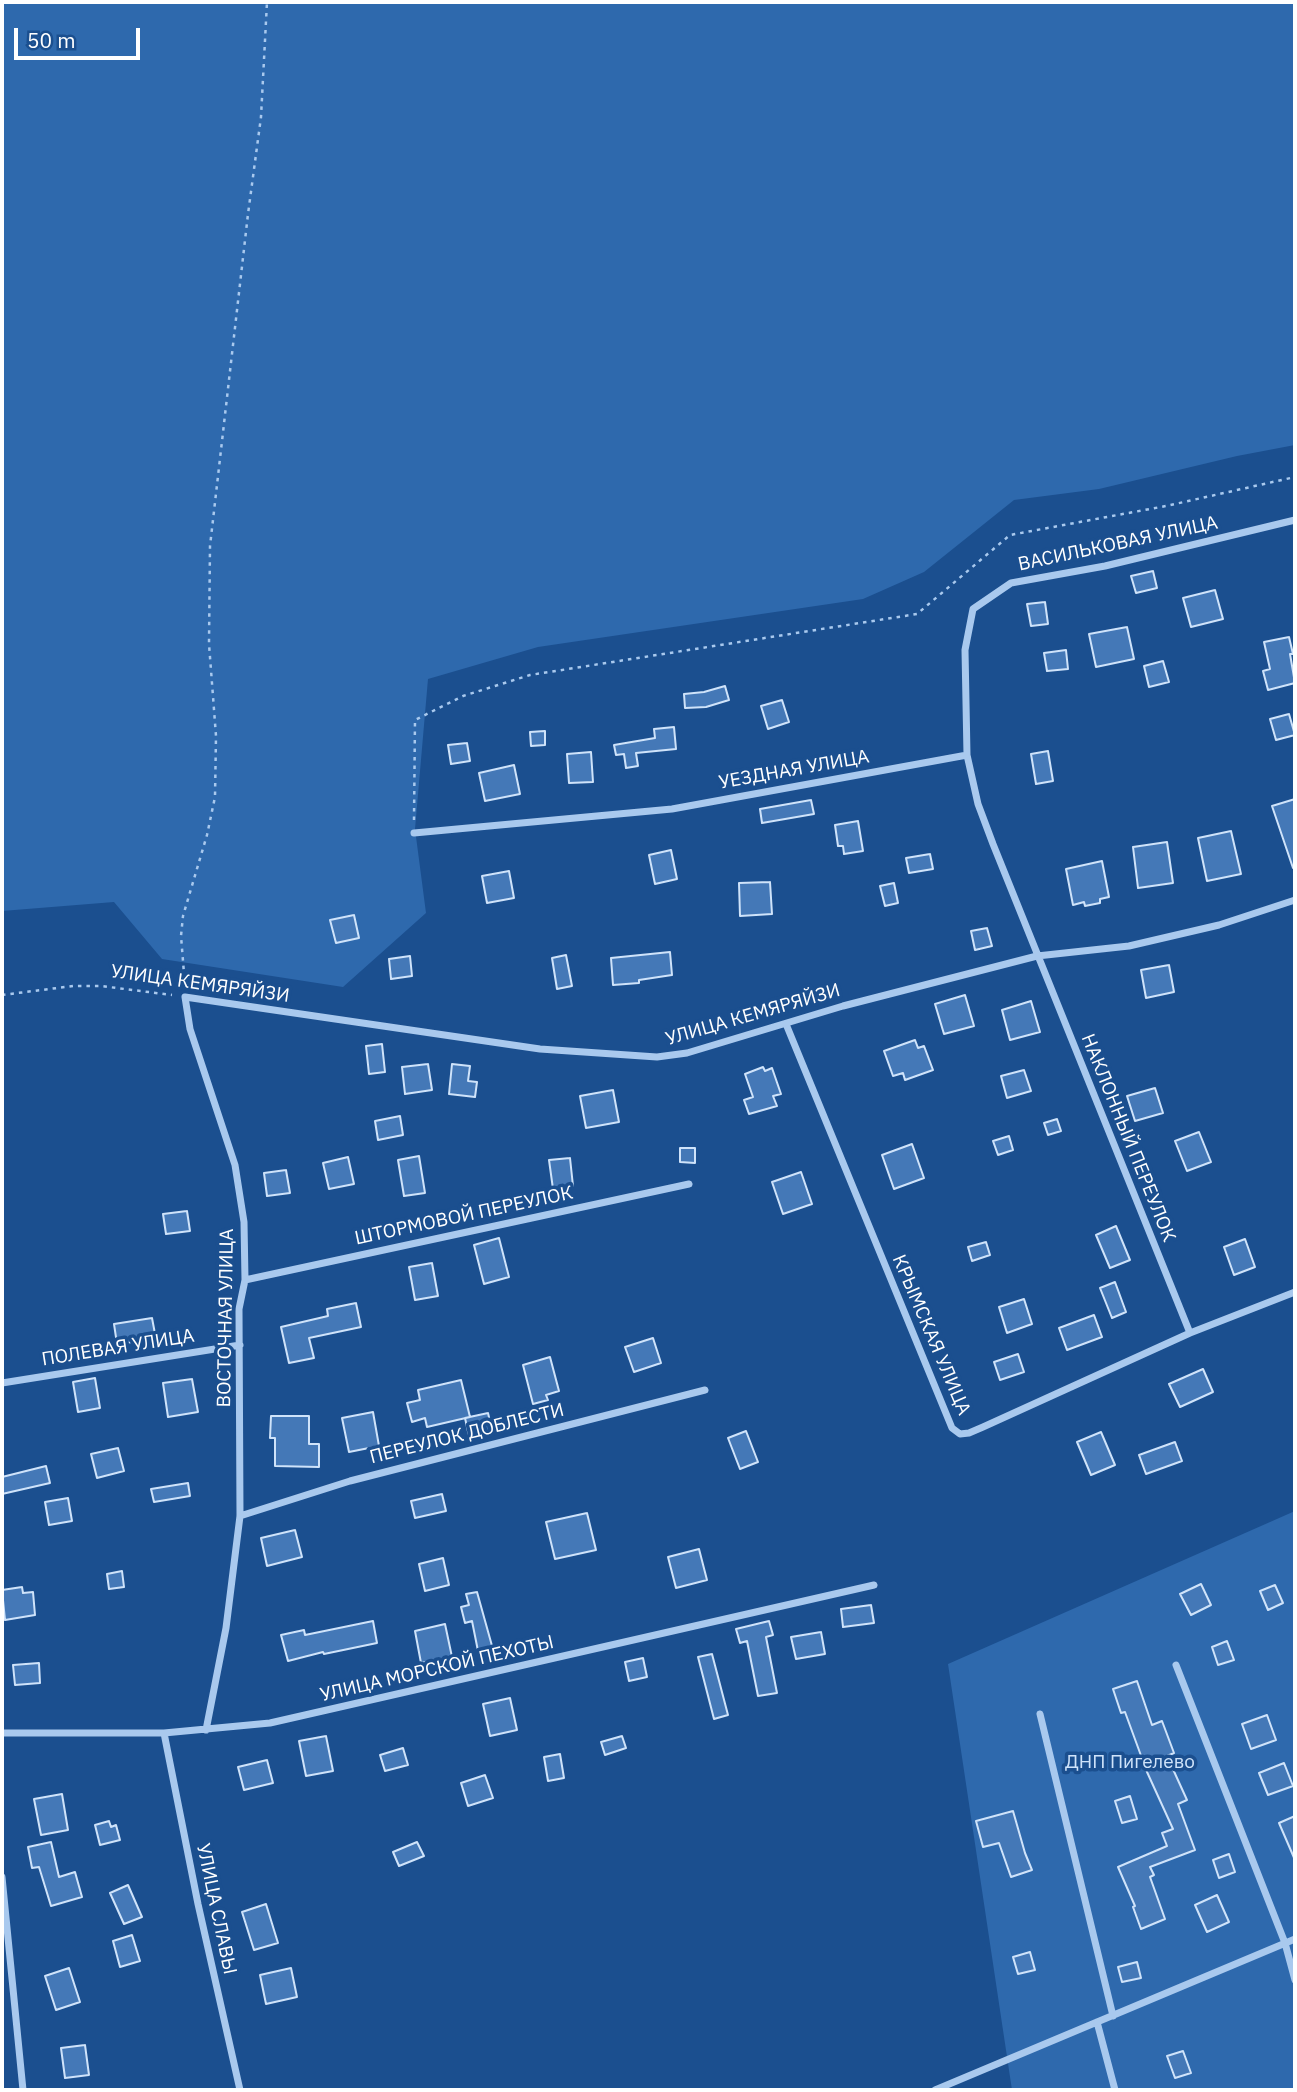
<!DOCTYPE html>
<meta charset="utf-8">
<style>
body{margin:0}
#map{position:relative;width:1297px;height:2092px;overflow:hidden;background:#1b4f8f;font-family:"IBM Plex Sans",sans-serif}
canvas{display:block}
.frame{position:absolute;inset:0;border:4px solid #fff;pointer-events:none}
.scale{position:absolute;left:14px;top:28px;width:126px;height:32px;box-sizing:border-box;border:4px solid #fff;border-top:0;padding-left:9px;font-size:21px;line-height:24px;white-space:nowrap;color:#fff;-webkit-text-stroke:5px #1b4f8f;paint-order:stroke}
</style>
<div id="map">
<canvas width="1297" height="2092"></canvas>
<div class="frame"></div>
<div class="scale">50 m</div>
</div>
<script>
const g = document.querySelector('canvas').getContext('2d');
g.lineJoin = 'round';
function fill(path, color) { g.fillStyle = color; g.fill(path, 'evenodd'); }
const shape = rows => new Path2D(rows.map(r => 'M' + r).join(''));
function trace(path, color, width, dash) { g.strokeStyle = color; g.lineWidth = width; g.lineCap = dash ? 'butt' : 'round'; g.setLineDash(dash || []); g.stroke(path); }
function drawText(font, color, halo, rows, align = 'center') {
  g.font = font + ' "IBM Plex Sans",sans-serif'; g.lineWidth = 7; g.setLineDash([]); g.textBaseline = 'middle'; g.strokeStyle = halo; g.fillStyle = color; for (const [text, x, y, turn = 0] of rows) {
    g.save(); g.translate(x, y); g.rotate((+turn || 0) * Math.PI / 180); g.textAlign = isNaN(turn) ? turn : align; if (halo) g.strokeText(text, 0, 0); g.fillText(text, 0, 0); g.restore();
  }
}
fill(shape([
 [2,2,1295,2,1295,445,1237,456,1099,489,1014,500,924,572,863,599,538,647,428,679,415,829,426,913,343,987,162,959,114,902,2,911],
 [1295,1511,1295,2090,1012,2090,948,1664]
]), '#2e69ad');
const building = shape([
 [1153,571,1157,588,1136,593,1131,576,1153,571],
 [1215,590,1223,619,1191,627,1183,598,1215,590],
 [1045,602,1048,624,1031,626,1027,604,1045,602],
 [1127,627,1134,659,1096,667,1089,634,1127,627],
 [1289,637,1293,654,1290,654,1295,683,1268,690,1263,671,1270,669,1264,642,1289,637],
 [1066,650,1068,669,1047,671,1044,653,1066,650],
 [1163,661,1169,682,1149,687,1144,666,1163,661],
 [725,686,729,700,706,707,685,708,684,694,704,692,725,686],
 [782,700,789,722,768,729,761,706,782,700],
 [1289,714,1295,735,1276,740,1270,719,1289,714],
 [674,727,676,749,636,753,638,766,626,768,624,754,616,755,614,745,655,738,654,729,674,727],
 [545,731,545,745,531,746,530,732,545,731],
 [467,743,470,761,451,764,448,745,467,743],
 [1048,751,1053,781,1036,784,1031,754,1048,751],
 [591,752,593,782,569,783,567,754,591,752],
 [514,765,520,794,485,801,479,773,514,765],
 [1295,799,1295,868,1293,868,1272,806,1295,799],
 [811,800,814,814,762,823,760,809,811,800],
 [858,821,863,851,844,854,843,846,838,846,835,825,858,821],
 [1231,831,1241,874,1207,881,1198,838,1231,831],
 [1167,842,1173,883,1138,888,1133,847,1167,842],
 [671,850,677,879,655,884,649,855,671,850],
 [930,854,933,869,909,873,906,858,930,854],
 [1102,861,1109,897,1100,899,1100,903,1085,906,1084,902,1073,905,1066,869,1102,861],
 [509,871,514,898,487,903,482,876,509,871],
 [770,882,772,914,740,916,739,883,770,882],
 [894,883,898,903,885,906,880,886,894,883],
 [354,915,359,938,336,943,330,920,354,915],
 [987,928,992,946,975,950,971,931,987,928],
 [670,952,672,975,639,980,639,983,613,985,611,958,670,952],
 [566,955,572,986,557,989,552,958,566,955],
 [410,956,412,976,391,979,389,959,410,956],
 [1169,965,1174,992,1146,998,1141,970,1169,965],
 [965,995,974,1026,944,1034,935,1004,965,995],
 [1031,1001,1040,1032,1010,1040,1002,1010,1031,1001],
 [915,1040,918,1048,924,1046,933,1070,905,1080,903,1073,893,1076,884,1051,915,1040],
 [382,1044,385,1072,369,1074,366,1046,382,1044],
 [428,1064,432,1090,405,1094,402,1067,428,1064],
 [452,1064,470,1066,468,1081,477,1082,475,1097,449,1094,452,1064],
 [763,1067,765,1071,772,1068,781,1094,773,1096,777,1106,749,1114,744,1100,753,1097,745,1074,763,1067],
 [1024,1070,1031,1091,1007,1098,1001,1076,1024,1070],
 [1155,1088,1163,1113,1135,1121,1127,1096,1155,1088],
 [613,1090,619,1122,586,1128,580,1096,613,1090],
 [400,1116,403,1135,378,1140,375,1121,400,1116],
 [1057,1119,1061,1131,1048,1135,1044,1123,1057,1119],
 [1199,1132,1211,1162,1187,1171,1175,1141,1199,1132],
 [1009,1136,1013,1150,998,1155,993,1141,1009,1136],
 [912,1144,924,1178,894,1189,882,1155,912,1144],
 [680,1148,695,1148,695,1163,680,1162,680,1148],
 [419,1156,425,1193,404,1196,398,1160,419,1156],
 [348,1157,354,1184,329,1189,323,1163,348,1157],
 [570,1158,573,1186,553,1189,549,1160,570,1158],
 [286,1170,290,1193,267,1196,264,1173,286,1170],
 [801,1172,812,1204,783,1214,772,1182,801,1172],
 [187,1211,190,1231,166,1234,163,1214,187,1211],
 [1116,1226,1130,1260,1110,1268,1096,1235,1116,1226],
 [499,1238,509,1277,484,1284,474,1245,499,1238],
 [1245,1239,1255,1267,1234,1275,1224,1247,1245,1239],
 [986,1242,990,1255,972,1261,968,1247,986,1242],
 [432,1263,438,1296,415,1300,409,1267,432,1263],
 [1115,1282,1126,1312,1112,1318,1100,1288,1115,1282],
 [1024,1299,1032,1324,1007,1333,999,1307,1024,1299],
 [356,1303,361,1327,309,1338,314,1358,289,1363,281,1327,328,1316,327,1309,356,1303],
 [1094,1315,1102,1337,1067,1350,1059,1328,1094,1315],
 [152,1318,156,1339,117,1344,114,1324,152,1318],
 [653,1338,661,1363,634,1372,625,1347,653,1338],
 [1018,1354,1024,1372,1000,1380,994,1362,1018,1354],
 [550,1357,559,1391,546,1395,548,1400,533,1404,523,1365,550,1357],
 [1203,1369,1213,1392,1180,1407,1169,1384,1203,1369],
 [95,1378,100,1408,78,1412,73,1382,95,1378],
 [192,1379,198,1412,168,1417,163,1383,192,1379],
 [461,1380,470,1417,427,1427,425,1418,412,1422,407,1403,420,1400,418,1390,461,1380],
 [373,1412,379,1446,349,1452,342,1418,373,1412],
 [488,1413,492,1430,469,1436,465,1418,488,1413],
 [271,1416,309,1416,309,1444,319,1444,319,1467,275,1466,275,1438,270,1438,271,1416],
 [746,1431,758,1462,740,1469,728,1438,746,1431],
 [1101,1432,1115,1465,1091,1475,1077,1442,1101,1432],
 [1175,1442,1182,1461,1146,1474,1139,1455,1175,1442],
 [118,1448,124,1471,97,1478,91,1454,118,1448],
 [46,1466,50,1483,2,1494,2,1477,46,1466],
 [188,1483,190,1496,154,1502,151,1489,188,1483],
 [442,1494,446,1511,415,1518,411,1501,442,1494],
 [68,1498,72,1521,49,1525,45,1502,68,1498],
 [587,1513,596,1550,555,1559,546,1522,587,1513],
 [295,1530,302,1557,267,1566,261,1538,295,1530],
 [699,1549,707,1580,676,1588,668,1557,699,1549],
 [443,1558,449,1585,425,1591,419,1564,443,1558],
 [122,1571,124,1587,109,1589,107,1574,122,1571],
 [1201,1584,1211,1605,1191,1615,1180,1594,1201,1584],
 [1275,1585,1283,1603,1268,1610,1260,1591,1275,1585],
 [22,1587,23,1593,33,1592,35,1615,5,1620,2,1590,22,1587],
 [477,1592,494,1653,479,1656,472,1621,465,1623,461,1607,469,1605,466,1594,477,1592],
 [871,1605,874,1623,843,1627,841,1609,871,1605],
 [373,1621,377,1643,324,1654,323,1652,288,1661,281,1635,304,1630,305,1635,373,1621],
 [769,1621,773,1635,766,1637,777,1693,758,1696,747,1641,740,1643,736,1629,769,1621],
 [445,1624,452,1657,421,1663,415,1631,445,1624],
 [821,1632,825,1654,796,1659,791,1637,821,1632],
 [1227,1641,1234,1660,1218,1665,1212,1647,1227,1641],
 [712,1654,728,1715,714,1719,698,1657,712,1654],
 [643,1658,647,1677,629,1681,625,1662,643,1658],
 [39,1663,40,1683,15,1685,13,1665,39,1663],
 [1137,1681,1152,1725,1162,1721,1174,1753,1167,1756,1187,1800,1178,1804,1195,1850,1150,1867,1154,1875,1150,1877,1165,1919,1141,1929,1133,1907,1135,1906,1118,1867,1167,1846,1162,1833,1173,1829,1147,1772,1125,1712,1121,1713,1113,1689,1137,1681],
 [510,1698,517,1730,490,1736,483,1704,510,1698],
 [1267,1715,1276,1740,1251,1749,1242,1724,1267,1715],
 [326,1736,333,1771,306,1776,299,1741,326,1736],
 [622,1736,626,1748,605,1755,601,1742,622,1736],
 [403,1748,408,1765,385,1771,380,1755,403,1748],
 [560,1754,564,1778,548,1781,544,1757,560,1754],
 [267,1760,273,1783,244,1790,238,1767,267,1760],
 [1284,1763,1293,1786,1268,1795,1259,1773,1284,1763],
 [485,1775,493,1798,468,1806,461,1783,485,1775],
 [62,1794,68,1830,41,1835,34,1799,62,1794],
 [1130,1796,1137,1819,1122,1823,1115,1801,1130,1796],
 [1013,1811,1025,1853,1032,1870,1011,1877,999,1843,983,1847,976,1821,1013,1811],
 [1295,1816,1295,1860,1279,1823,1295,1816],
 [109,1821,111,1827,116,1825,120,1840,100,1845,95,1825,109,1821],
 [51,1842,59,1877,75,1872,82,1897,51,1906,39,1867,32,1868,28,1847,51,1842],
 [417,1842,424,1856,399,1866,393,1852,417,1842],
 [1229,1854,1235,1872,1219,1878,1213,1860,1229,1854],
 [128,1885,142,1917,124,1924,110,1893,128,1885],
 [1217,1895,1229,1922,1207,1932,1195,1905,1217,1895],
 [266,1904,278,1943,254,1950,242,1912,266,1904],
 [132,1935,140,1961,120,1967,113,1941,132,1935],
 [1030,1952,1035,1970,1018,1974,1013,1957,1030,1952],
 [1137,1962,1141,1978,1122,1982,1118,1967,1137,1962],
 [69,1968,80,2002,56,2010,45,1976,69,1968],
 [291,1968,297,1997,266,2004,260,1975,291,1968],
 [85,2045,89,2075,65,2078,61,2048,85,2045],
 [1183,2051,1191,2073,1175,2078,1167,2056,1183,2051]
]);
fill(building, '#4478b7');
trace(building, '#cfe3fa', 2);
trace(shape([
 [414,820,415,720,463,696,530,675,917,614,1010,535,1166,506,1295,477],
 [185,986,181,936,183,916,207,835,215,797,216,736,209,644,210,546,248,214,261,117,267,2],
 [2,995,73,986,101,986,172,995]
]), '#a9c9ee', 2.5, [3.5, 5]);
trace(shape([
 [967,755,965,650,973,609,1011,583,1105,566,1295,520],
 [414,833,672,809,967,755,978,804,993,844,1190,1333],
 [786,1024,952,1428,960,1434,969,1433,983,1427,1190,1333,1295,1292],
 [245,1280,689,1184],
 [2,1383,240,1345],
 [240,1516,350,1481,705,1390],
 [1176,1665,1285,1943,1295,1980],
 [1040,1714,1113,2016],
 [206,1730,226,1628,240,1516,239,1309,245,1280,244,1222,235,1165,190,1029,185,997,540,1049,657,1057,687,1053,843,1006,1037,956,1129,946,1219,925,1295,900],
 [2,1733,164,1733,270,1723,874,1585],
 [164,1733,198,1904,240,2090],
 [2,1877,23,2090],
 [1097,2022,1115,2090],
 [935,2090,1295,1939]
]), '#a9c9ee', 7);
drawText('19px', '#fff', '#1b4f8f', [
 ["ВАСИЛЬКОВАЯ УЛИЦА",1118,544,-12],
 ["УЕЗДНАЯ УЛИЦА",794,770,-10],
 ["УЛИЦА КЕМЯРЯЙЗИ",200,984,8],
 ["УЛИЦА КЕМЯРЯЙЗИ",753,1015,-16],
 ["НАКЛОННЫЙ ПЕРЕУЛОК",1128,1138,68],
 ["ШТОРМОВОЙ ПЕРЕУЛОК",464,1216,-12],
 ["ВОСТОЧНАЯ УЛИЦА",226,1318,-89],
 ["КРЫМСКАЯ УЛИЦА",931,1335,67],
 ["ПОЛЕВАЯ УЛИЦА",118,1348,-9],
 ["ПЕРЕУЛОК ДОБЛЕСТИ",467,1434,-14],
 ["УЛИЦА МОРСКОЙ ПЕХОТЫ",437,1669,-13],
 ["УЛИЦА СЛАВЫ",216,1909,78]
]);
drawText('19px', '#cfe3fa', '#1b4f8f', [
 ["ДНП Пигелево",1130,1763]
]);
</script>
